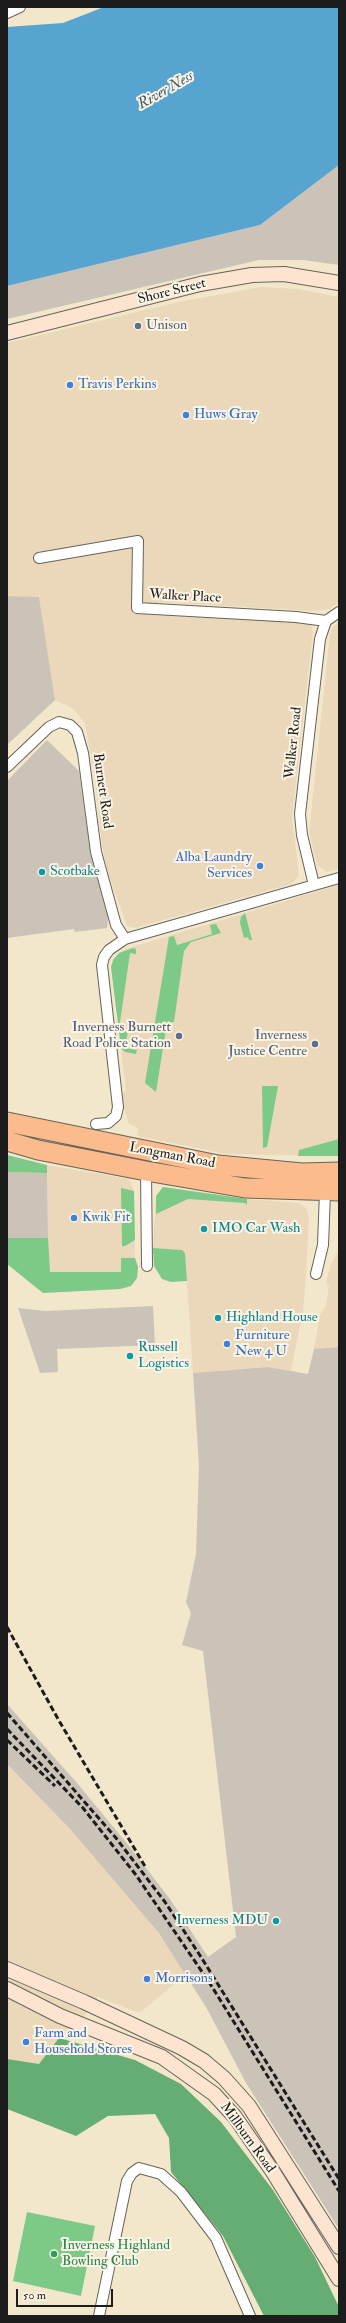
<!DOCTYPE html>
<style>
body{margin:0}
#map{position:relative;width:346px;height:2323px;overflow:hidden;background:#f2e7cb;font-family:"IM FELL Double Pica",serif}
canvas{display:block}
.frame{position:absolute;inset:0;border:8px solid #1c1c1c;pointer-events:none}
.scale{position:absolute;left:16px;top:2289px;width:97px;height:18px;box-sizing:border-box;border:2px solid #1c1c1c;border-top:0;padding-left:5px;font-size:12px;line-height:14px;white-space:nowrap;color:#1c1c1c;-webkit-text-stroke:3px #fcf5e5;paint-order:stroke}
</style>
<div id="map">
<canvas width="346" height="2323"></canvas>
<div class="frame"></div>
<div class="scale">50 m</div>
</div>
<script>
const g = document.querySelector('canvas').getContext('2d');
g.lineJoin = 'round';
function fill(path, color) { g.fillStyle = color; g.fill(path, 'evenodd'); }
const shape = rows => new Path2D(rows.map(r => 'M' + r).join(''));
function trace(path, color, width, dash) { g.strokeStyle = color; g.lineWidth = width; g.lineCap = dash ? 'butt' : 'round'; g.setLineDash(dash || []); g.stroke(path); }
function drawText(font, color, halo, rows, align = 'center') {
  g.font = font + ' "IM FELL Double Pica",serif'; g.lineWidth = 4; g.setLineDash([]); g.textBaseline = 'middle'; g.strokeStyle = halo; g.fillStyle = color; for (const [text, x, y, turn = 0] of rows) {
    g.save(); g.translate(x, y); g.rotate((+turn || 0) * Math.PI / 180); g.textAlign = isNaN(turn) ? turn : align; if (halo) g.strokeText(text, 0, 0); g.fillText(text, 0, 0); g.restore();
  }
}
fill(shape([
 [261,287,298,289,339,297,339,602,330,609,315,611,158,602,158,614,310,623,313,632,292,817,299,876,291,884,135,928,127,926,107,870,102,846,95,779,85,723,72,708,55,700,39,597,7,596,7,343,178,302],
 [339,621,339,869,327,872,317,865,309,832,330,634,332,628],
 [339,885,339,1156,226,1154,137,1136,138,1128,129,1124,122,1103,121,1094,126,1090,111,967,114,958,125,949],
 [47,1165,129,1179,134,1191,135,1258,138,1267,137,1278,131,1286,120,1289,43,1293,7,1264,7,1238,48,1237],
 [163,1187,247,1199,299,1203,306,1208,309,1217,306,1275,303,1311,291,1371,268,1367,193,1373,185,1253,181,1250,153,1248,156,1196],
 [339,1250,339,1347,314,1349,320,1315,326,1306,329,1285,326,1284,327,1279,331,1264],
 [7,1764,71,1830,129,1895,158,1933,186,1974,142,2011,137,2012,98,1997,35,2083,7,2068]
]), '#ebd8ba');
fill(shape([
 [339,165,339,265,303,260,259,260,7,319,7,286,260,225],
 [7,596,39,597,55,700,7,745],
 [47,740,79,771,91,854,108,918,107,928,75,932,74,929,7,938,7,781],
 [7,1172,47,1173,48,1238,7,1238],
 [153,1306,155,1345,57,1349,58,1372,40,1373,18,1308,46,1311],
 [339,1347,339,2229,246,2083,206,2007,158,1932,71,1830,7,1764,7,1704,77,1783,129,1846,170,1899,208,1957,236,1937,203,1651,182,1645,191,1613,186,1602,196,1554,199,1466,193,1373,268,1367,308,1374,314,1349]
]), '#cbc3b8');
fill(shape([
 [245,913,252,940,249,940,248,937,244,938,240,923,241,917],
 [216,924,221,933,191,942,184,951,174,1022,171,1022,170,1029,166,1029,156,1092,145,1083,169,937,174,936,177,945,212,934,210,925],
 [133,948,136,949,136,954,130,953,119,1029,128,1031,125,1048,137,1050,136,1054,125,1052,121,1048,111,967,113,960,119,953],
 [262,1086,278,1086,267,1147,263,1148],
 [339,1139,339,1156,298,1156,299,1150],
 [7,1155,47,1165,47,1173,7,1172],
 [163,1187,247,1199,247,1205,245,1203,188,1199,156,1214,156,1196],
 [121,1188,134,1191,135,1240,125,1246,122,1246],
 [7,1238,48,1238,50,1272,121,1272,121,1258,135,1258,138,1267,137,1278,131,1286,120,1289,43,1293,7,1264],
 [153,1248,182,1250,185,1253,187,1281,171,1282,162,1279,154,1266],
 [27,2212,95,2226,81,2296,13,2281]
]), '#7dc988');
fill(shape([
 [59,2038,135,2060,181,2084,221,2122,273,2190,315,2257,339,2307,339,2316,264,2316,223,2236,171,2172,169,2138,155,2114,108,2116,76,2136,7,2109,7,2059,39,2064]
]), '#66ad74');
fill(shape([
 [104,7,339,7,339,165,260,225,7,286,7,27,63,23]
]), '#57a4d0');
const street = shape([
 [7,13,20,7],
 [39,558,138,541,137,608,296,617,326,621],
 [7,767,49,727,59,722,70,725,77,732,83,753,96,852,116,925,125,939],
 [314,885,302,835,300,814,320,639,326,621,339,612],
 [96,1124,108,1123,116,1116,118,1107,102,965,104,957,109,950,125,939,339,878],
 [146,1171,147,1266],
 [316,1274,323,1245,325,1192],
 [99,2316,127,2181,132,2173,139,2168,161,2174,181,2192,216,2238,250,2316]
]);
const secondary = shape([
 [7,333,200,284,252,275,284,274,339,283],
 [7,1969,84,2002,182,2048,204,2061,224,2078,249,2106,339,2247],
 [7,1989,60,2016,162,2057,214,2094,235,2117,273,2172,339,2279]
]);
const highway = shape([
 [7,1122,218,1165,302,1173,339,1172],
 [7,1141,38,1150,146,1171,245,1188,339,1191]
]);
trace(street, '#676359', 12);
trace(secondary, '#676359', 16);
trace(highway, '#676359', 21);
trace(street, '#fff', 10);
trace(secondary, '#fde4d1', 14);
trace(highway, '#fbbb8c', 19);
trace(shape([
 [7,1627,58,1719,146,1868],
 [7,1713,116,1838,165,1902,201,1957,339,2179],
 [7,1729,83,1808,136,1875,209,1982,339,2191],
 [7,1740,55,1786]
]), '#1c1c1c', 3, [6, 3]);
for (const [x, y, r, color] of [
 [138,326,4,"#5c6f8a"],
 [70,385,4,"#3f7fe0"],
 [186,415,4,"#3f7fe0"],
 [260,866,4,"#3f7fe0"],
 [42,872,4,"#0f9aa8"],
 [179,1036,4,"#5c6f8a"],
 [315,1044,4,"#5c6f8a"],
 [74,1218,4,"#3f7fe0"],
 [204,1229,4,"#0f9aa8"],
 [218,1318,4,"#0f9aa8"],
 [227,1344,4,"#3f7fe0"],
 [130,1356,4,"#0f9aa8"],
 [276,1921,4,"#0f9aa8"],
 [147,1979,4,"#3f7fe0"],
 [26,2042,4,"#3f7fe0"],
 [54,2254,4,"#2e9e5b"]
]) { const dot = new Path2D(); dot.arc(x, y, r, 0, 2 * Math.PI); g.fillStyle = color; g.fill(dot); trace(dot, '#fcf5e5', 1.5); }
drawText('14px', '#1c1c1c', '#fcf5e5', [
 ["Shore Street",172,292,-14],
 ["Walker Place",185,597,3],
 ["Walker Road",294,743,-84],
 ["Burnett Road",102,791,82],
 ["Longman Road",172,1156,11],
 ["Millburn Road",247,2138,54]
]);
drawText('14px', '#4e5e75', '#fcf5e5', [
 ["Unison",146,326,"left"],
 ["Inverness Burnett",171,1028],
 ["Road Police Station",171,1044],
 ["Inverness",307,1036],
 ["Justice Centre",307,1052]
], 'right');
drawText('14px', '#366cbe', '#fcf5e5', [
 ["Travis Perkins",78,385],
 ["Huws Gray",194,415],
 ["Alba Laundry",252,858,"right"],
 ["Services",252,874,"right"],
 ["Kwik Fit",82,1218],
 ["Furniture",235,1336],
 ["New 4 U",235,1352],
 ["Morrisons",155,1979],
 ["Farm and",34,2034],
 ["Household Stores",34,2050]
], 'left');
drawText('14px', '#0d838f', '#fcf5e5', [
 ["Scotbake",50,872],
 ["IMO Car Wash",212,1229],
 ["Highland House",226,1318],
 ["Russell",138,1348],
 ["Logistics",138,1364],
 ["Inverness MDU",268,1921,"right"]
], 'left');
drawText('14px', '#27864d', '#fcf5e5', [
 ["Inverness Highland",62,2246],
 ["Bowling Club",62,2262]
], 'left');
drawText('italic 15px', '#37596d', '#fcf5e5', [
 ["River Ness",166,91,-30]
]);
</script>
